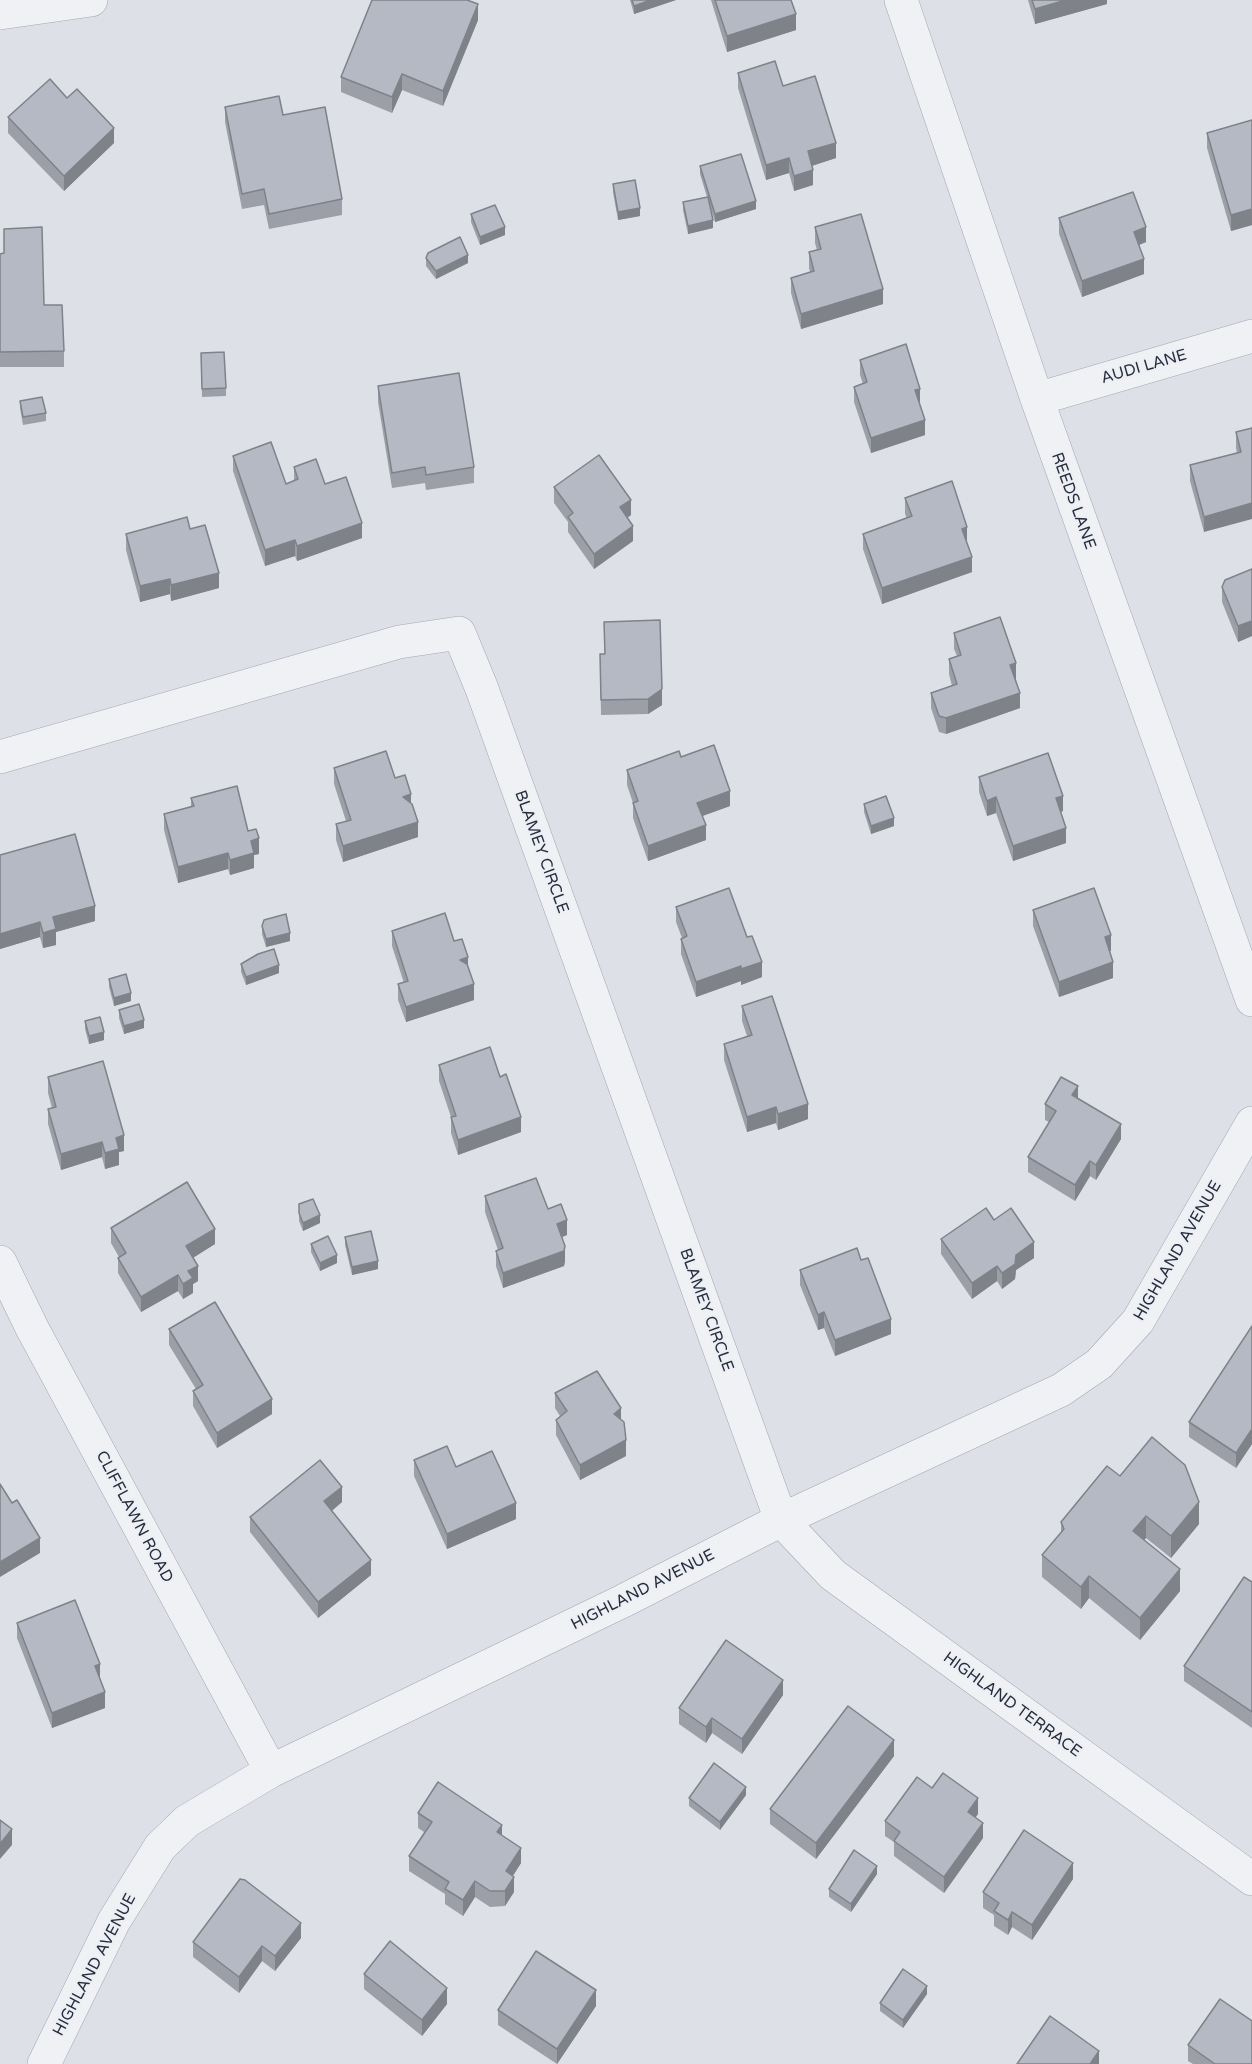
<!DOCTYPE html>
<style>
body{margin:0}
canvas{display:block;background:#dde0e7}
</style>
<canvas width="1252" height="2064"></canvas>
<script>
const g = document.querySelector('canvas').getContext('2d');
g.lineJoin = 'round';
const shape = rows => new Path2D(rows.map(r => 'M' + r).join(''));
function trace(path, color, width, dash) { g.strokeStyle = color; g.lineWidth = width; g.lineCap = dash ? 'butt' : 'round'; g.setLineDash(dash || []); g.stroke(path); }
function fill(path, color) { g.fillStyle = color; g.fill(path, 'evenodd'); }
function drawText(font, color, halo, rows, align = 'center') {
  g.font = font + ' "Varela Round",sans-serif'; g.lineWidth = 4.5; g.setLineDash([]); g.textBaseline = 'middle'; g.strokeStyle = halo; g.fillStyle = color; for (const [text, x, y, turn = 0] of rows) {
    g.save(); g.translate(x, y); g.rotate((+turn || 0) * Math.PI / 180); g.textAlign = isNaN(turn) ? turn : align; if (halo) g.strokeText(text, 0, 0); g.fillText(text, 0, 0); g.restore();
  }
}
const street = shape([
 [901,0,1037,399,1252,1000],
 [0,13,91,0],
 [1037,399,1252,336],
 [0,757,399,642,459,633,482,689,781,1520,833,1575,1252,1879],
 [0,1262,32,1328,271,1771],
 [44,2064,114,1921,160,1847,187,1821,271,1771,623,1601,781,1520,1061,1390,1099,1364,1138,1321,1252,1123]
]);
trace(street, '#a3a7b1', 34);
trace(street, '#f0f1f5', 33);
fill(shape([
 [630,0,676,0,634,14],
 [711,0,791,0,796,30,727,52],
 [1028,0,1107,0,1107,4,1035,24],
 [478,20,443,106,402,90,392,113,341,92,341,77],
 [738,73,783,86,836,158,812,166,813,185,794,191,789,173,766,180,738,88],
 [67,98,114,143,64,191,8,133,8,117],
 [225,107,283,115,342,199,342,215,269,229,264,205,242,209,225,122],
 [1252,120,1252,225,1231,231,1207,148,1207,133],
 [700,166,756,209,715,222,710,206,713,228,688,234,683,210,683,202,707,197,700,174],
 [613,184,640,216,618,220,613,192],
 [471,214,505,235,480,245,471,222],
 [1059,218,1146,242,1139,245,1144,274,1082,297,1059,234],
 [815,227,883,304,801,329,791,293,791,278,810,272,809,268,809,252,817,250,815,243],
 [0,254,44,305,64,351,64,367,0,367],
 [426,258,468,263,436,279,426,266],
 [201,353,226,388,226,396,202,397],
 [860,360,920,404,925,435,871,453,854,402,854,387,863,384,860,375],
 [378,386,474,467,474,483,426,490,425,483,392,488,378,402],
 [20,401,46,413,46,421,23,425,20,408],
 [1252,428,1204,532,1190,481,1190,465,1237,453,1236,448,1236,432],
 [233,456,286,484,294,481,294,467,325,484,362,538,297,561,295,556,265,566,233,471],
 [554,487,631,515,627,518,633,541,594,569,568,532,568,522,554,503],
 [905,498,967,542,967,543,972,572,882,604,863,549,863,534,907,518,905,514],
 [190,529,219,588,171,601,170,594,140,602,126,550,126,534],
 [1252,569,1252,636,1238,642,1222,602,1222,587],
 [604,622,662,705,648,714,601,715,600,654,605,654],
 [954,633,1016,679,1020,708,946,734,939,732,931,708,931,693,952,686,949,674,949,659,957,656,954,649],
 [681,757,730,806,702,816,706,840,648,861,633,818,633,803,627,785,627,770],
 [334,768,395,778,411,803,418,837,343,862,336,840,336,824,346,821,334,784],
 [979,777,1063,811,1061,812,1066,843,1013,861,996,813,987,816,979,792],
 [191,798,248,831,259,854,254,855,254,868,230,875,228,869,178,883,164,830,164,814,191,806],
 [864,804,894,826,871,834,864,812],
 [0,855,95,921,56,932,56,945,43,948,40,937,0,949],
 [676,907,762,977,741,985,741,981,696,997,681,954,681,939,682,938,676,922],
 [1033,910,1111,951,1110,951,1113,978,1059,997,1033,926],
 [262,926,290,941,266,947,262,934],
 [392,931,454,941,468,968,474,1000,406,1022,398,1000,398,984,404,983,392,946],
 [241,964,279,973,246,985,241,972],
 [109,979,131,1001,114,1006,109,987],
 [742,1006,808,1119,778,1130,776,1123,747,1132,724,1060,724,1044,747,1036,742,1021],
 [119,1010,144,1028,124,1034,119,1018],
 [85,1021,104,1040,89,1044,85,1029],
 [439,1065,500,1077,521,1132,458,1155,451,1133,451,1117,439,1081],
 [48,1077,124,1151,119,1152,119,1165,105,1169,102,1157,61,1170,48,1124,48,1109,52,1108,48,1093],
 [1078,1098,1121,1139,1096,1180,1090,1176,1075,1201,1028,1172,1028,1157,1049,1122,1045,1120,1045,1104],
 [485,1196,567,1235,562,1237,565,1261,564,1266,503,1288,496,1266,496,1251,498,1250,485,1212],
 [299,1204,320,1223,303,1231,299,1221],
 [994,1220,1034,1258,1016,1270,1015,1279,1002,1289,997,1281,972,1299,941,1254,941,1239],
 [111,1228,215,1244,193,1258,198,1281,193,1284,193,1293,183,1299,178,1291,141,1312,118,1273,118,1258,119,1257,111,1243],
 [345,1237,378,1269,352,1275,345,1245],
 [311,1244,337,1263,320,1271,311,1252],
 [800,1270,891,1334,835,1356,824,1328,818,1330,800,1285],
 [1252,1326,1252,1444,1236,1468,1189,1437,1189,1422],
 [169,1329,272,1414,217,1448,193,1406,193,1391,196,1389,169,1345],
 [555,1393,626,1456,580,1480,556,1435,556,1420,560,1416,555,1408],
 [414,1460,456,1467,516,1519,447,1549,414,1476],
 [1120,1476,1199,1524,1171,1558,1146,1538,1144,1540,1180,1591,1140,1640,1089,1598,1081,1609,1042,1577,1042,1555,1061,1533,1061,1522],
 [342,1502,332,1511,371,1575,318,1618,250,1532,250,1517],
 [1252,1582,1252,1728,1184,1681,1184,1666],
 [17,1623,100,1678,105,1708,52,1728,17,1638],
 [783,1695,742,1754,712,1733,706,1743,679,1724,679,1708],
 [894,1756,816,1859,770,1824,770,1809],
 [932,1788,978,1814,976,1817,983,1838,944,1893,894,1856,894,1842,885,1836,885,1821],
 [746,1795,720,1830,689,1806,689,1798],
 [418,1813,502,1835,521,1863,513,1876,514,1892,505,1906,490,1907,475,1897,463,1916,445,1904,445,1894,409,1871,409,1856,424,1832,418,1828],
 [877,1874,851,1912,829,1897,829,1889],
 [1073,1879,1032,1940,1012,1927,1008,1935,994,1926,994,1915,983,1908,983,1892],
 [301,1938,275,1971,262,1961,239,1993,193,1957,193,1942],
 [364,1974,447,2004,422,2036,364,1989],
 [927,1994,903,2028,880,2011,880,2003],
 [596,2006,557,2064,498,2025,498,2010],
 [1188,2045,1252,2064,1193,2064,1188,2061]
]), '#9c9fa8');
fill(shape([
 [651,0,676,0,634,14,634,6],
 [1066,0,1107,0,1107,4,1035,24,1035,9],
 [478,4,478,20,443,106,443,91],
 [796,14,796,30,727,52,727,36],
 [402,74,402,90,392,113,392,97],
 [114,128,114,143,64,191,64,176],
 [836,143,836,158,808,167,808,151],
 [789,158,789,173,766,180,766,165],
 [813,170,813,185,794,191,794,176],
 [756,201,756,209,715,222,715,214],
 [640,208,640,216,618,220,618,212],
 [1252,209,1252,225,1231,231,1231,215],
 [713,220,713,228,688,234,688,226],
 [505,227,505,235,480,245,480,237],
 [1146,227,1146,242,1134,247,1134,232],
 [468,255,468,263,436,279,436,271],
 [1144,259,1144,274,1082,297,1082,281],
 [883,289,883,304,801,329,801,314],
 [920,389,920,404,915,406,915,390],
 [925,420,925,435,871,453,871,438],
 [631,500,631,515,620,523,620,507],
 [1252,503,1252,519,1204,532,1204,517],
 [362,523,362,538,297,561,297,546],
 [633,526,633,541,594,569,594,554],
 [967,527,967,542,962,545,962,529],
 [295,540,295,556,265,566,265,550],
 [972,557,972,572,882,604,882,588],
 [219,573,219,588,171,601,171,585],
 [170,579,170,594,140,602,140,586],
 [1252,621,1252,636,1238,642,1238,626],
 [1016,663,1016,679,1010,680,1010,665],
 [662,689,662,705,648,714,648,699],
 [1020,693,1020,708,946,734,946,718],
 [730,791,730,806,697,818,697,803],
 [411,794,411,810,403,797],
 [1063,796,1063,811,1056,813,1056,798],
 [996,797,996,813,987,816,987,801],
 [894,818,894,826,871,834,871,826],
 [418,822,418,837,343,862,343,846],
 [706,825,706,840,648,861,648,846],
 [1066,828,1066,843,1013,861,1013,846],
 [259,838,259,854,254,855,254,868,230,875,230,860,251,841],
 [228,853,228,869,178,883,178,867],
 [95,906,95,921,56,932,56,945,43,948,43,933,53,917],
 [40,922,40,937,0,949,0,934],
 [290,933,290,941,266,947,266,939],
 [1111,935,1111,951,1105,952,1105,937],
 [468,957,468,972,460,960],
 [762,962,762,977,741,985,741,969],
 [1113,962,1113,978,1059,997,1059,982],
 [279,965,279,973,246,985,246,977],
 [741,966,741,981,696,997,696,982],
 [474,984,474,1000,406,1022,406,1007],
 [131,993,131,1001,114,1006,114,998],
 [144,1020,144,1028,124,1034,124,1026],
 [104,1032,104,1040,89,1044,89,1036],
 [1078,1086,1078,1102,1072,1095],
 [808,1104,808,1119,778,1130,778,1114],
 [776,1107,776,1123,747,1132,747,1117],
 [521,1117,521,1132,458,1155,458,1140],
 [1121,1124,1121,1139,1096,1180,1096,1165],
 [124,1135,124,1151,119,1152,119,1165,105,1169,105,1153,116,1138],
 [102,1142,102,1157,61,1170,61,1154],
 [1090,1161,1090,1176,1075,1201,1075,1185],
 [320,1215,320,1223,303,1231,303,1223],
 [567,1220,567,1235,557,1239,557,1224],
 [215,1229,215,1244,186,1262,186,1246],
 [1034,1242,1034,1258,1016,1270,1015,1279,1002,1289,1002,1273,1016,1255],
 [565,1246,565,1261,564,1266,503,1288,503,1273],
 [337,1255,337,1263,320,1271,320,1263],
 [378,1261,378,1269,352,1275,352,1267],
 [198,1266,198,1281,193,1284,193,1293,183,1299,183,1284,188,1271],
 [997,1266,997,1281,972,1299,972,1283],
 [178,1275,178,1291,141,1312,141,1297],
 [824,1312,824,1328,818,1330,818,1315],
 [891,1319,891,1334,835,1356,835,1340],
 [272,1399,272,1414,217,1448,217,1433],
 [621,1408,621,1424,614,1414],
 [1252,1429,1252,1444,1236,1468,1236,1453],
 [626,1440,626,1456,580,1480,580,1465],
 [342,1487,342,1502,324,1517,324,1501],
 [1199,1502,1199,1524,1171,1558,1171,1536],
 [516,1503,516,1519,447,1549,447,1534],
 [1146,1516,1146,1538,1133,1553,1133,1531],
 [40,1538,40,1553,0,1577,0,1562],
 [371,1560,371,1575,318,1618,318,1602],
 [1180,1569,1180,1591,1140,1640,1140,1618],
 [1089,1576,1089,1598,1081,1609,1081,1587],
 [100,1664,100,1679,95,1666],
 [783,1680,783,1695,742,1754,742,1739],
 [105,1692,105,1708,52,1728,52,1713],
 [712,1718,712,1733,706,1743,706,1727],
 [894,1740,894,1756,816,1859,816,1843],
 [746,1787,746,1795,720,1830,720,1822],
 [978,1798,978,1814,968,1827,968,1812],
 [983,1823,983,1838,944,1893,944,1877],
 [502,1825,502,1840,497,1832],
 [12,1829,12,1845,0,1859,0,1844],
 [521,1848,521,1863,506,1886,506,1871],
 [1073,1863,1073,1879,1032,1940,1032,1925],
 [877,1866,877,1874,851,1912,851,1904],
 [514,1877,514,1892,505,1906,505,1891],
 [475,1881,475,1897,463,1916,463,1900],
 [1012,1912,1012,1927,1008,1935,1008,1920],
 [301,1923,301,1938,275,1971,275,1956],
 [262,1946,262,1961,239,1993,239,1977],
 [927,1986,927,1994,903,2028,903,2020],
 [447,1988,447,2004,422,2036,422,2020],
 [596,1990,596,2006,557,2064,557,2049],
 [1099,2051,1099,2064,1090,2064]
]), '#7f8288');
const building = shape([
 [372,0,467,0,478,4,443,91,402,74,392,97,341,77,372,0],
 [632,0,651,0,634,6,632,0],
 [715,0,791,0,796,14,727,36,715,0],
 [1032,0,1066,0,1035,9,1032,0],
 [775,61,783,86,815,76,836,143,808,151,813,170,794,176,789,158,766,165,738,73,775,61],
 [50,79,67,98,77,89,114,128,64,176,8,117,50,79],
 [279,96,283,115,325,107,342,199,269,214,264,189,242,194,225,107,279,96],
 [1252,120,1252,209,1231,215,1207,133,1252,120],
 [741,154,756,201,715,214,700,166,741,154],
 [635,180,640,208,618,212,613,184,635,180],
 [1133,192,1146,227,1134,232,1144,259,1082,281,1059,218,1133,192],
 [708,197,713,220,688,226,683,202,708,197],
 [495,205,505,227,480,237,471,214,495,205],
 [861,214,883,289,801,314,791,278,814,271,809,252,821,249,815,227,861,214],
 [42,227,44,305,62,305,64,351,0,352,0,254,4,253,4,229,42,227],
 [460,237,468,255,436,271,426,258,428,253,460,237],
 [906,344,920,389,915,390,925,420,871,438,854,387,867,382,860,360,906,344],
 [224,352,226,388,202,389,201,353,224,352],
 [459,373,474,467,426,475,425,467,392,473,378,386,459,373],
 [42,397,46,413,23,417,20,401,42,397],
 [1252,428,1252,503,1204,517,1190,465,1241,452,1236,432,1252,428],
 [271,442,286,484,298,479,294,467,316,459,325,484,346,477,362,523,297,546,295,540,265,550,233,456,271,442],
 [599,455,631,500,620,507,633,526,594,554,568,517,573,513,554,487,599,455],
 [952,481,967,527,962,529,972,557,882,588,863,534,912,516,905,498,952,481],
 [187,517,190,529,205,525,219,573,171,585,170,579,140,586,126,534,187,517],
 [1252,569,1252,621,1238,626,1222,587,1225,580,1252,569],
 [1000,617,1016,663,1010,665,1020,693,946,718,939,716,931,693,957,684,949,659,961,655,954,633,1000,617],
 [660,620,662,689,648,699,601,700,600,654,605,654,604,622,660,620],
 [714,745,730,791,697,803,706,825,648,846,633,803,638,801,627,770,679,751,681,757,714,745],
 [386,751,395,778,405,775,411,794,403,797,412,804,418,822,343,846,336,824,351,820,334,768,386,751],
 [1048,753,1063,796,1056,798,1066,828,1013,846,996,797,987,801,979,777,1048,753],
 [237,786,248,831,256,829,259,838,251,841,254,853,230,860,228,853,178,867,164,814,194,806,191,798,237,786],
 [886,796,894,818,871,826,864,804,886,796],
 [75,834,95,906,53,917,56,929,43,933,40,922,0,934,0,855,75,834],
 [729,888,747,937,752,936,762,962,741,969,741,966,696,982,681,939,687,936,676,907,729,888],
 [1094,888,1111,935,1105,937,1113,962,1059,982,1033,910,1094,888],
 [445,913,454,941,462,939,468,957,460,960,467,964,474,984,406,1007,398,984,408,981,392,931,445,913],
 [286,914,290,933,266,939,262,926,264,920,286,914],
 [274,949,279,965,246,977,241,964,258,954,274,949],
 [126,974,131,993,114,998,109,979,126,974],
 [772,996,808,1104,778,1114,776,1107,747,1117,724,1044,752,1035,742,1006,772,996],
 [139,1004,144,1020,124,1026,119,1010,139,1004],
 [100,1017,104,1032,89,1036,85,1021,100,1017],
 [490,1047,500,1077,506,1074,521,1117,458,1140,451,1117,456,1116,439,1065,490,1047],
 [103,1061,124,1135,116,1138,119,1149,105,1153,102,1142,61,1154,48,1109,56,1107,48,1077,103,1061],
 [1061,1077,1078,1086,1072,1095,1121,1124,1096,1165,1090,1161,1075,1185,1028,1157,1056,1111,1045,1104,1061,1077],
 [536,1178,548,1209,561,1204,567,1220,557,1224,565,1246,564,1251,503,1273,496,1251,503,1248,485,1196,536,1178],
 [187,1182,215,1229,186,1246,198,1266,188,1271,193,1278,183,1284,178,1275,141,1297,118,1258,126,1253,111,1228,187,1182],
 [313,1199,320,1215,303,1223,299,1213,299,1204,313,1199],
 [986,1208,994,1220,1011,1208,1034,1242,1016,1255,1015,1264,1002,1273,997,1266,972,1283,941,1239,986,1208],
 [371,1231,378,1261,352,1267,345,1237,371,1231],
 [328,1236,337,1255,320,1263,311,1244,328,1236],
 [857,1248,861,1260,868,1258,891,1319,835,1340,824,1312,818,1315,800,1270,857,1248],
 [215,1302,272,1399,217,1433,193,1391,203,1385,169,1329,215,1302],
 [1252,1326,1252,1429,1236,1453,1189,1422,1252,1326],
 [597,1371,621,1408,614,1414,624,1422,626,1440,580,1465,556,1420,567,1411,555,1393,597,1371],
 [1152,1437,1185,1465,1199,1502,1171,1536,1146,1516,1133,1531,1180,1569,1140,1618,1089,1576,1081,1587,1042,1555,1064,1529,1061,1522,1107,1466,1120,1476,1152,1437],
 [447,1446,456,1467,492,1451,516,1503,447,1534,414,1460,447,1446],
 [320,1460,342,1487,324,1501,371,1560,318,1602,250,1517,320,1460],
 [0,1484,12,1503,17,1500,40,1538,0,1562,0,1484],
 [1244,1577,1252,1582,1252,1712,1184,1666,1244,1577],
 [75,1600,100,1664,95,1666,105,1692,52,1713,17,1623,75,1600],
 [726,1640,783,1680,742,1739,712,1718,706,1727,679,1708,726,1640],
 [848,1706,894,1740,816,1843,770,1809,848,1706],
 [714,1763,746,1787,720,1822,689,1798,714,1763],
 [943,1773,978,1798,968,1812,983,1823,944,1877,894,1841,900,1832,885,1821,917,1777,932,1788,943,1773],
 [438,1782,502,1825,497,1832,521,1848,506,1871,514,1877,505,1891,490,1891,475,1881,463,1900,445,1889,449,1882,409,1856,432,1822,418,1813,438,1782],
 [0,1820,12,1829,0,1844,0,1820],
 [1024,1830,1073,1863,1032,1925,1012,1912,1008,1920,994,1911,999,1903,983,1892,1024,1830],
 [854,1850,877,1866,851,1904,829,1889,854,1850],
 [240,1879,245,1880,301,1923,275,1956,262,1946,239,1977,193,1942,240,1879],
 [390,1941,447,1988,422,2020,364,1974,390,1941],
 [536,1951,596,1990,557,2049,498,2010,536,1951],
 [903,1969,927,1986,903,2020,880,2003,903,1969],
 [1220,1999,1252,2021,1252,2064,1215,2064,1188,2045,1220,1999],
 [1050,2016,1099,2051,1090,2064,1017,2064,1050,2016]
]);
fill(building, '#b5b9c3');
trace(building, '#7f8288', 1.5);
drawText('16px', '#272d3d', '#eceff4', [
 ["AUDI LANE",1144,367,-16],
 ["REEDS LANE",1073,501,70],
 ["BLAMEY CIRCLE",541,852,70],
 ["HIGHLAND AVENUE",1178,1251,-60],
 ["BLAMEY CIRCLE",706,1310,70],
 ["CLIFFLAWN ROAD",134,1517,62],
 ["HIGHLAND AVENUE",643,1590,-27],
 ["HIGHLAND TERRACE",1012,1705,36],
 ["HIGHLAND AVENUE",95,1965,-62]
]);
</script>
